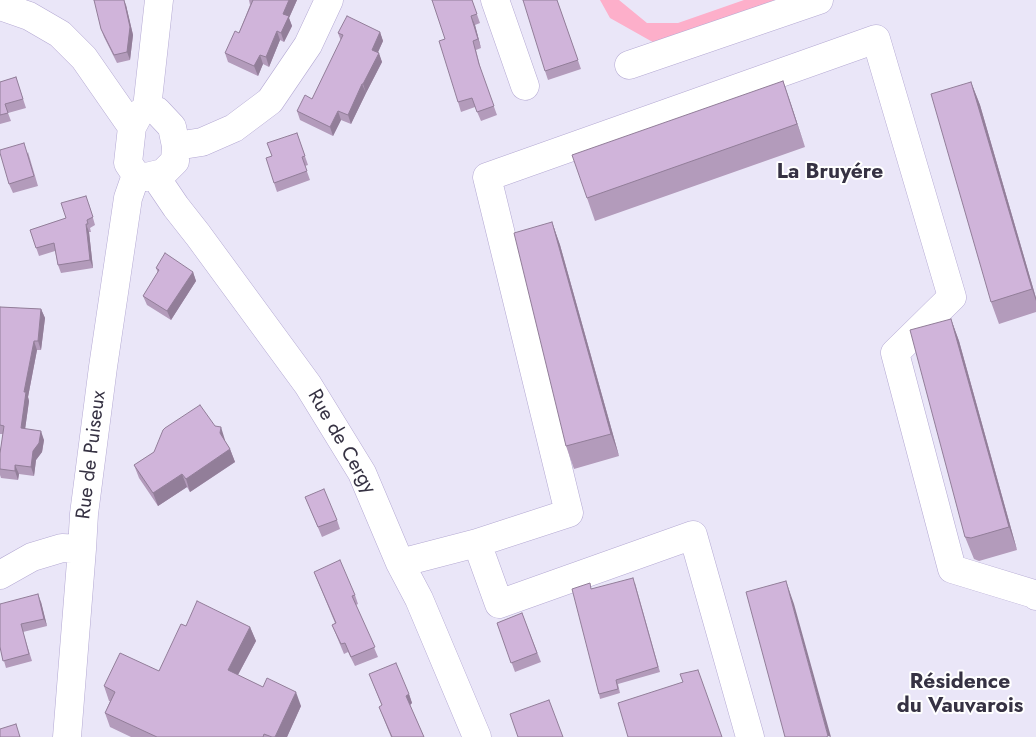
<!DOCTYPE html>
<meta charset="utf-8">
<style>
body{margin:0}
canvas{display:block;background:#eae6f8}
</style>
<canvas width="1036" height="737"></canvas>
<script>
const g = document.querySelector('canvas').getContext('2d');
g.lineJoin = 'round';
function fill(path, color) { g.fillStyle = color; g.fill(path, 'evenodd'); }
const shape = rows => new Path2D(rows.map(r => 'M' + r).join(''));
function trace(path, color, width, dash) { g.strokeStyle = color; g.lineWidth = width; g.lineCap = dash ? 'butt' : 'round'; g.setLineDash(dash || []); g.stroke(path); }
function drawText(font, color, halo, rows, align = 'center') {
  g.font = font + ' Jost,sans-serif'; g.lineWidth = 4; g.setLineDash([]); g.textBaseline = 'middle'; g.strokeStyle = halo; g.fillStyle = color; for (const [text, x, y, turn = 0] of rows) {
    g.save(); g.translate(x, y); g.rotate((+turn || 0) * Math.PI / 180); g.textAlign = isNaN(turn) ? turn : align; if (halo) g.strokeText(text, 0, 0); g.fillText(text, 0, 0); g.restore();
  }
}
fill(shape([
 [600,0,619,0,647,23,678,23,744,0,791,0,658,45,610,18]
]), '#fdafca');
const minor = shape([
 [495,0,525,86],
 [0,6,29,16,60,34,84,58,132,127],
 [629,65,819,0],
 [147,108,157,111,172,127,176,146,175,161,163,173,146,177,136,175,128,163,132,127,139,114,147,108],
 [147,108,159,0],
 [176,146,202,142,234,128,270,101,308,45,329,0],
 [155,176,176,207,198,235,308,385,362,473,400,563,419,599,477,737],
 [477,543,569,513,487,177,876,39,952,297,895,353,952,569,1034,594,1036,596],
 [400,563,477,543,499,604,693,535,750,737],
 [0,575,32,557,62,548,82,549],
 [67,737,82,549,84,514,103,367,128,198,136,175]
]);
trace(minor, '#b4a9d3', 29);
trace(minor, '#fff', 28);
fill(shape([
 [249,0,297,0,289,18,292,26,284,42,280,40,269,67,263,64,258,76,228,62,225,53,239,33,250,5],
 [472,0,480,23,475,25,481,48,476,50,482,74,497,115,481,121,475,107,461,112,458,102,445,39],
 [557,0,581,69,548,80,545,71],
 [126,5,133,35,130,60,117,63,104,37,101,29],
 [380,32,383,41,378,52,382,62,366,93,351,124,341,120,333,136,300,120,297,111,312,99,341,41,338,33],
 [16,77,26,108,8,113,11,121,0,124,0,82],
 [783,81,805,147,595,221,587,198],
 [971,82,980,105,1036,298,1036,312,999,324,991,302],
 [297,133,308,165,305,166,310,180,277,192,274,183,272,156],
 [28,152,38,186,13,193,9,184],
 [89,204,95,225,90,228,91,232,89,232,93,268,61,273,58,265,55,251,39,256,30,230,66,218],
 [552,222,560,245,619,456,574,469,566,446],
 [156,268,193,272,196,281,171,320,147,305,143,296,158,273],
 [0,307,41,309,45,318,41,350,37,350,28,397,29,401,25,429,44,440,42,452,36,460,34,476,19,474,18,480,1,478,0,475,0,453,3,434,0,434],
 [951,319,959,341,1017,550,979,561,974,559,965,537],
 [215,426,225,440,225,441,230,449,235,462,190,492,187,487,158,506,139,478,134,465,154,452],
 [305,497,337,520,340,529,322,537],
 [314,572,355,595,358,604,356,605,378,657,355,666,348,652,344,654,332,625,335,623],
 [635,583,660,672,618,684,620,693,600,699,599,694,592,589],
 [41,602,47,626,23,632,32,661,6,668,0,647],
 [522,613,541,662,515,672,497,623],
 [186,626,250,627,256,641,238,675,301,706,287,737,131,737,110,727,105,713,110,701,109,701,104,686,159,671],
 [369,674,409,694,412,703,410,705,424,737,391,737,379,707,382,706]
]), '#b39bbb');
fill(shape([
 [124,0,126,5,133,35,130,60,127,52],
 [289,0,297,0,289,18,292,26,284,42,281,33,283,14],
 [471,16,475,25,481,48,478,39],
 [277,31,280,40,269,67,266,57],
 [380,32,383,41,375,59,372,50],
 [379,53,382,62,366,93,363,84],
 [260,55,263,64,258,76,254,66],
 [783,81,791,104,805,147,797,124],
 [971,82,980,105,1036,298,1036,301,1032,289],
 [362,84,366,93,351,124,348,115],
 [338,111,341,120,333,136,330,127],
 [552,222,560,245,619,456,611,434],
 [86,224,89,232,93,268,90,260],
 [193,272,196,281,171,320,167,311],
 [41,309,45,318,41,350,38,341],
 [951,319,959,341,1017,550,1009,527],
 [34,341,37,350,28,397,29,401,24,437,21,428,24,392],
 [221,427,225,440,224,446,220,433],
 [41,431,44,440,42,452,36,460,34,476,31,467,33,451],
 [230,449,235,462,190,492,186,479],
 [15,465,19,474,18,480,15,471],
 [182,474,187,487,158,506,153,493],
 [786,581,794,604,831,737,828,736],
 [38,594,41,602,47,626,44,619],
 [250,627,256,641,233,684,228,670],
 [296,692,301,706,287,737,275,737],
 [409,694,412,703,410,705,406,696]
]), '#927e99');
const building = shape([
 [94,0,124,0,130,27,127,52,114,55,101,29,94,0],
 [253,0,289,0,283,14,289,16,281,33,277,31,266,57,260,55,254,66,225,53,235,31,239,33,253,0],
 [432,0,472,0,477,14,471,16,478,39,473,41,479,64,494,106,477,112,472,98,458,102,439,41,445,39,432,0],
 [523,0,557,0,578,60,545,71,523,0],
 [347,16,380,32,372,50,379,53,363,84,362,84,348,115,338,111,330,127,297,111,305,95,312,99,343,35,338,33,347,16],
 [16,77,23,99,5,104,8,113,0,115,0,82,16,77],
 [783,81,797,124,587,198,572,155,783,81],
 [971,82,1032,289,991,302,931,94,971,82],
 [297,133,305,156,302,157,307,171,274,183,266,158,272,156,267,143,297,133],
 [24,143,34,176,9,184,0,153,0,150,24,143],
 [86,196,93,217,87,220,88,224,86,224,90,260,58,265,54,243,36,248,30,230,66,218,61,203,86,196],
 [552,222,611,434,566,446,514,233,552,222],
 [165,253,193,272,167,311,143,296,159,270,156,268,165,253],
 [0,307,41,309,38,341,34,341,24,392,26,392,21,428,41,431,39,443,33,451,31,467,15,465,15,471,0,469,0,453,4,426,0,425,0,307],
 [951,319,1009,527,971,538,965,537,910,330,951,319],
 [200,405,215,426,221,427,220,433,230,449,186,479,182,474,153,493,134,465,154,452,163,430,165,428,200,405],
 [324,489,337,520,318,527,305,497,324,489],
 [340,560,355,595,352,596,375,647,351,657,345,643,341,644,332,625,336,623,314,572,340,560],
 [633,578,658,667,616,680,618,689,599,694,572,589,590,583,591,589,633,578],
 [786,581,828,736,826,737,785,737,746,592,786,581],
 [38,594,44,619,21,624,29,654,3,661,0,647,0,604,38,594],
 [197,601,250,627,228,670,263,687,267,678,296,692,275,737,272,737,264,734,263,737,157,737,105,713,115,692,104,686,120,653,159,671,181,624,186,626,197,601],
 [522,613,537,653,511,663,497,623,522,613],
 [396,663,409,694,406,696,424,737,392,737,379,707,382,705,369,674,396,663],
 [698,670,722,737,628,737,618,703,683,682,680,674,698,670],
 [549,700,563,737,518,737,510,714,549,700],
 [16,724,20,737,0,737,0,729,16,724]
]);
fill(building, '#d0b4da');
trace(building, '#927e99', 1);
drawText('20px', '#363243', '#fff', [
 ["Rue de Cergy",341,442,60],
 ["Rue de Puiseux",92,455,-83]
]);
drawText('bold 21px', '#363243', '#fff', [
 ["La Bruyére",830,173],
 ["Résidence",960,683],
 ["du Vauvarois",960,707]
]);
</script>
